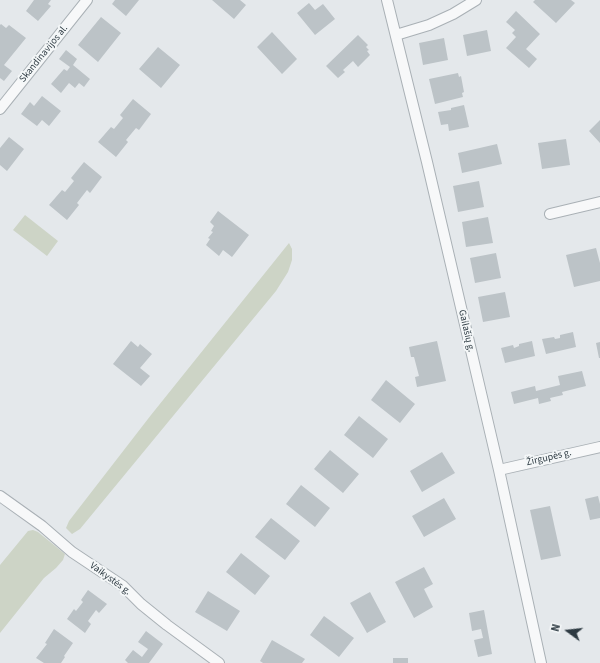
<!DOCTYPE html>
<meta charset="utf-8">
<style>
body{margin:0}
#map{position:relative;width:600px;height:663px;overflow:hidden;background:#e4e8eb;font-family:"Source Sans 3",sans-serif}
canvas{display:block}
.north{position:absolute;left:548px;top:611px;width:40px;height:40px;-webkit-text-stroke:3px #f4f7f8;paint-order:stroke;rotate:285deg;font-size:11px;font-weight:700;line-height:16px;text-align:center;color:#2d3a42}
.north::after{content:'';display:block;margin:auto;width:14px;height:18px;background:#2d3a42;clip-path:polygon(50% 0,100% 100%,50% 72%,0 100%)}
</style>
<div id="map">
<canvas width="600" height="663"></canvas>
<div class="north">N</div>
</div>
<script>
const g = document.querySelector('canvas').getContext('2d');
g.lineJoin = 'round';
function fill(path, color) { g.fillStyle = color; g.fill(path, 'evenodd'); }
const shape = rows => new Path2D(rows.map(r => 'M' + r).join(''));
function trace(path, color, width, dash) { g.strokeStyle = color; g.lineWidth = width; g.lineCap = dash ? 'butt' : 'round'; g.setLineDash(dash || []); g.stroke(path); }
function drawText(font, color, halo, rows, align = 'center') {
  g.font = font + ' "Source Sans 3",sans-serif'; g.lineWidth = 4; g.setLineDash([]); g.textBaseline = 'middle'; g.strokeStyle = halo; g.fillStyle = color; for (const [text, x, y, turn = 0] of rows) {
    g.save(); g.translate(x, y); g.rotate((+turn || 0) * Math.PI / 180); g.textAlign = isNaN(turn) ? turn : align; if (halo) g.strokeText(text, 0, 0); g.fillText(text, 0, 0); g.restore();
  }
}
fill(shape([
 [25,215,58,241,47,256,13,230],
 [289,243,292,249,292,260,288,272,276,291,80,529,72,534,66,528,69,521,151,415],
 [33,530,38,532,65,554,63,560,56,568,44,578,0,633,0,565,28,531]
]), '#cdd4c6');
fill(shape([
 [34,0,51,0,48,4,51,6,38,21,26,11],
 [115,0,139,0,126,16,112,4],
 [212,0,240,0,246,5,234,19],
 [535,0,571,0,575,3,556,23,533,2],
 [309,3,315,10,323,4,335,19,315,35,297,13],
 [516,11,540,34,526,49,537,59,529,68,506,48,516,37,512,33,515,30,506,22],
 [101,17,121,33,98,62,78,45],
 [1,24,6,28,9,25,26,38,4,65,12,71,4,81,0,78,0,25],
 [487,30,491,51,467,56,463,35],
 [272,32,297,59,282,74,257,47],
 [358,35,368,45,366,47,369,50,367,51,370,55,358,67,353,61,343,70,345,72,338,78,326,66],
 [444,38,448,60,423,65,419,43],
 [158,47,180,65,161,88,139,69],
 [66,50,77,59,73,65,90,79,84,87,79,83,75,88,69,83,61,93,51,84,64,69,67,71,70,67,59,59],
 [458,73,459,77,461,76,464,92,462,93,463,97,435,104,429,79],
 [42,96,61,111,49,126,42,120,37,126,21,114,30,102,34,106],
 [133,99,151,114,139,130,136,128,126,140,128,142,116,157,98,142,111,127,114,129,123,118,120,115],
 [464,105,469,127,449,131,448,124,441,125,438,112,451,110,451,108],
 [600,120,600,143,589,131],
 [9,137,24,149,7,171,0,165,0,148],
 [566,139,570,165,542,169,538,143],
 [497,144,502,164,462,173,458,153],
 [84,162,102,177,90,193,87,190,77,203,79,205,67,220,49,205,62,190,65,192,74,181,71,178],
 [479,181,484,207,458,212,453,186],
 [218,211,249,235,232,257,223,250,219,256,206,245,210,239,208,238,213,232,211,231,214,226,210,222],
 [488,217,493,243,466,247,462,222],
 [596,248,600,263,600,281,574,287,566,255],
 [496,253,501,278,475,283,470,258],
 [505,292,510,317,483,322,478,297],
 [573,332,576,347,546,354,542,339,554,337,555,339,560,338,560,335],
 [131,341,138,347,140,344,152,354,140,368,150,376,141,386,113,364],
 [437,341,446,381,417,387,415,377,419,376,414,357,411,357,409,347],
 [532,341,535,356,505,363,501,348,513,345,514,348,519,346,519,344],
 [600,342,600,358,599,358,596,343],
 [582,371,586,386,562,392,563,395,550,398,551,401,539,404,538,398,514,404,511,392,535,386,536,391,560,385,558,376],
 [386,380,415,404,400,423,371,400],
 [359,416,388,439,373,458,344,435],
 [330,450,359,474,343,493,314,469],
 [442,452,455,473,422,492,410,471],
 [301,485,330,508,315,527,286,504],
 [598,496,600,504,600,518,590,520,585,499],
 [444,498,456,519,424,537,412,516],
 [550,506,561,556,541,560,530,510],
 [271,518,300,541,285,560,255,537],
 [241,553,270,576,255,595,226,572],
 [424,567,433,584,424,589,433,607,414,618,395,582],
 [88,590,107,604,99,613,96,610,88,621,91,624,85,633,67,619,74,609,76,611,83,602,81,600],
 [208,591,240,611,227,631,195,612],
 [370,592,386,622,367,633,350,603],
 [484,610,492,654,478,657,474,640,483,638,481,629,472,631,469,613],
 [324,616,354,638,339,657,310,635],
 [54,629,73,643,64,656,65,657,61,663,44,663,36,658,47,644,45,643],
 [146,631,163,644,149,663,128,663,125,660,133,650,142,657,148,649,138,642],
 [272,640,305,659,302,663,263,663,260,661],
 [393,658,408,658,408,663,393,663]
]), '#bcc3c7');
const street = shape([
 [387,0,427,162,499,470,541,663],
 [396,35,429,25,453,14,476,0],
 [0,109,87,0],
 [550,214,600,202],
 [499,470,600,447],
 [0,496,42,526,72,552,123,586,141,604,167,625,219,663]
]);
trace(street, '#a9b0b5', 12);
trace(street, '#f7f8f9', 10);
drawText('10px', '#2d3a42', '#f4f7f8', [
 ["Skandinavijos al.",44,54,-51],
 ["Gailašių g.",466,331,77],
 ["Žirgupės g.",549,458,-13],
 ["Vaikystės g.",110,579,36]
]);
</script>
